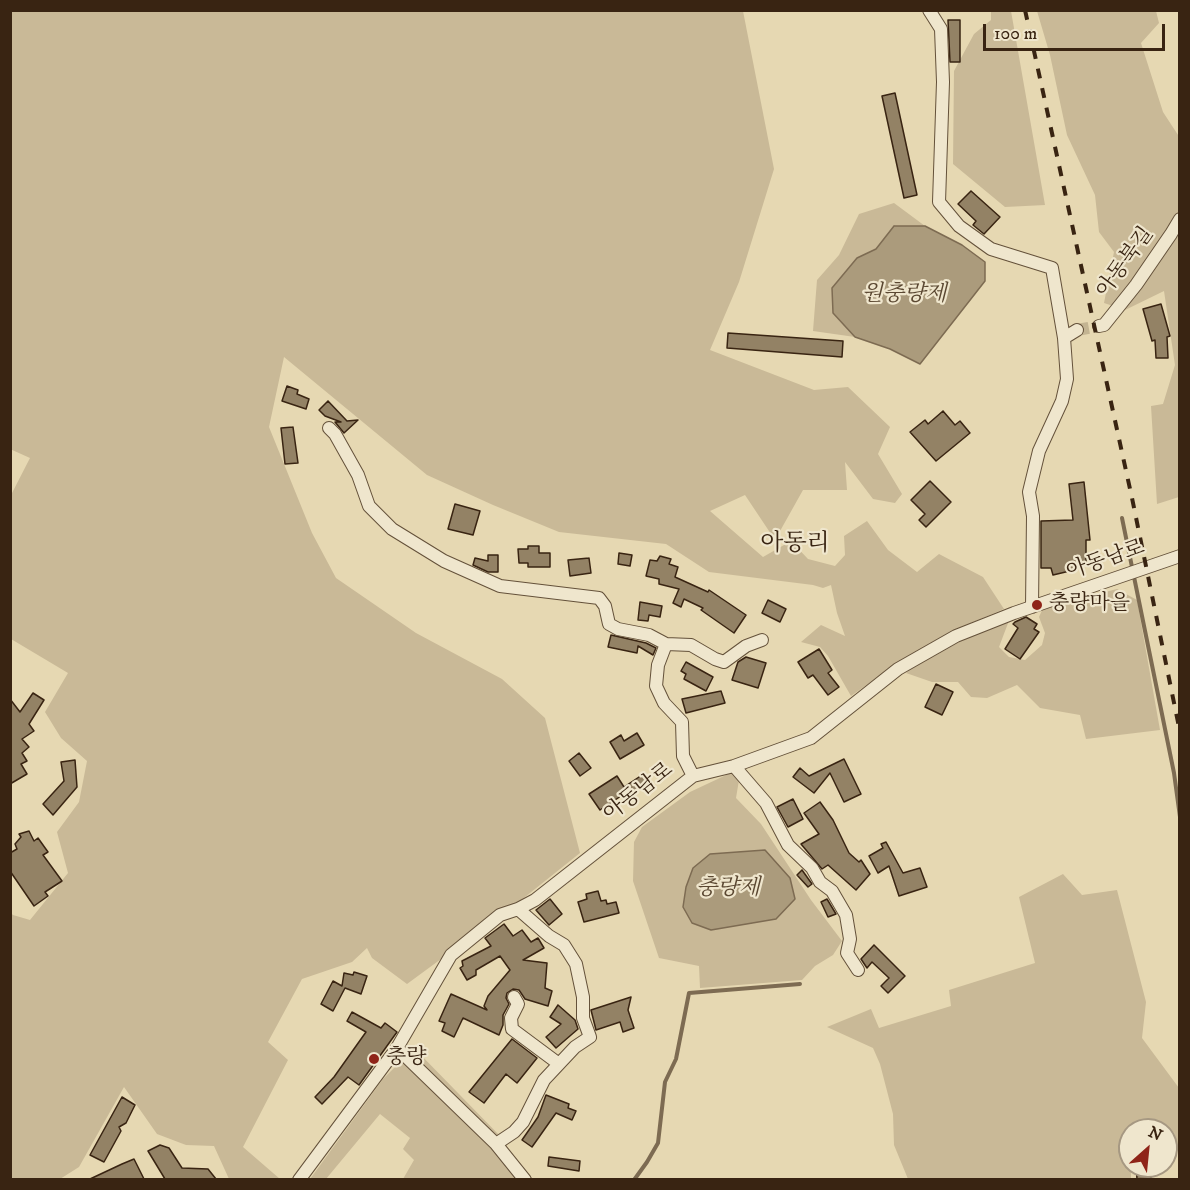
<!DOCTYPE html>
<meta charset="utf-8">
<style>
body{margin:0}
#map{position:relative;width:1190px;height:1190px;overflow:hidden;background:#e6d8b2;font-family:"IM FELL DW Pica",serif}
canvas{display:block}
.frame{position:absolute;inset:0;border:12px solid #392412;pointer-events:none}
.north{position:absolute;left:1118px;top:1118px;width:60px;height:60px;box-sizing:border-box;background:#efe6cd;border:2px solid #a69882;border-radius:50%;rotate:27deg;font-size:16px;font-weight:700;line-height:24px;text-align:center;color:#392412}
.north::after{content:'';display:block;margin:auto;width:21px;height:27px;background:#8f2418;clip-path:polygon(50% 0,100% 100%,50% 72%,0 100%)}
.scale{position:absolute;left:983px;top:24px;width:182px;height:27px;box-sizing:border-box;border:3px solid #392412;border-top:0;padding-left:8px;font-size:18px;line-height:21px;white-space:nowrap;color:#392412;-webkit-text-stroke:4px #efe6cd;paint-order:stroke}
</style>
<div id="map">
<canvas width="1190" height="1190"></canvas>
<div class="frame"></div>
<div class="north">N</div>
<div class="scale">100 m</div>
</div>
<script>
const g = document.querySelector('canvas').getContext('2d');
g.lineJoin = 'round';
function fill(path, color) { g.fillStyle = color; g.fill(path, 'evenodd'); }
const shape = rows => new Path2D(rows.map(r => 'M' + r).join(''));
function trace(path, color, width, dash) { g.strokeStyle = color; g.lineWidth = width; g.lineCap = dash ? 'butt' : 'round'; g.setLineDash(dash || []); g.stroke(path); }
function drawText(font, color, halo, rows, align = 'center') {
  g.font = font + ' "IM FELL DW Pica","Noto Serif KR",serif'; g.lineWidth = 4.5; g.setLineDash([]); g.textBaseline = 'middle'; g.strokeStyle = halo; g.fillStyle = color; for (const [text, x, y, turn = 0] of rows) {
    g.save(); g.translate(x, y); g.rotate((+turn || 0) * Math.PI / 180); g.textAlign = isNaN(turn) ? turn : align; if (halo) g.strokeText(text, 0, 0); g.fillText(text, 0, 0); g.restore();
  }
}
fill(shape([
 [11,11,743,11,774,169,739,282,710,350,814,390,848,387,890,427,878,454,902,494,895,503,873,499,845,462,847,490,803,490,775,540,745,495,710,511,763,557,791,541,808,559,835,566,845,555,844,536,867,521,888,550,917,572,939,554,983,577,1004,609,971,623,917,653,903,659,851,696,828,656,820,647,801,642,821,625,845,636,837,613,831,585,823,588,813,585,709,572,666,544,559,532,493,505,427,475,284,357,269,427,312,533,336,578,416,633,502,679,545,718,580,853,520,901,407,984,372,958,367,948,352,962,302,979,268,1042,288,1060,243,1147,280,1179,229,1179,214,1146,186,1145,157,1134,124,1087,79,1167,60,1179,11,1179,10,912,13,915,30,920,68,873,57,832,79,802,87,761,61,738,45,712,68,673,11,639,11,495,30,458,10,449],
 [991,11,1011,11,1045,205,1005,207,953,164,954,71,974,34,991,20],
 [1037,11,1156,11,1159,23,1141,43,1163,112,1180,138,1179,497,1157,504,1151,406,1163,404,1175,365,1164,291,1125,310,1104,303,1114,252,1099,232,1095,195,1067,135,1050,55],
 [894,203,925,226,894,226,876,249,857,258,832,288,833,313,855,337,813,331,817,280,839,255,859,214],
 [1117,589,1137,600,1160,730,1086,739,1080,715,1040,708,1017,685,987,698,971,697,958,682,932,682,906,673,919,661,1010,618,999,647,1009,657,1025,660,1042,645,1045,633,1039,617,1043,608],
 [741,768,736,798,761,824,811,900,842,941,833,955,815,966,802,980,700,988,699,966,659,958,633,881,634,842,642,827,690,792],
 [1063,874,1082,895,1117,890,1146,1002,1142,1038,1179,1088,1179,1155,1174,1132,1166,1133,1166,1130,1130,1130,1131,1179,908,1179,894,1145,893,1114,880,1064,873,1048,827,1027,871,1009,879,1028,951,1006,949,990,1035,963,1019,897],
 [414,1048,500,1136,520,1179,403,1179,414,1160,403,1149,410,1138,380,1114,326,1179,310,1179,383,1079]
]), '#c9b997');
const water = shape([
 [894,226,925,226,962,245,985,262,985,281,920,364,890,349,855,337,833,313,832,288,857,258,876,249,894,226],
 [765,850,790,878,795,899,776,919,711,930,692,923,683,907,686,887,693,868,710,854,765,850]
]);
fill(water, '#ab9b7c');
trace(water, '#7d6b52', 1.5);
trace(shape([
 [1122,518,1174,773,1180,817],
 [634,1180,647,1162,658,1143,665,1082,676,1059,689,993,800,984]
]), '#7d6b52', 4);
const building = shape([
 [948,20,960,20,960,62,950,62,948,20],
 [895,93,917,195,904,198,882,96,895,93],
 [971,191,1000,217,984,234,973,225,976,221,958,204,971,191],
 [1161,304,1170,336,1167,337,1168,358,1156,358,1155,340,1152,341,1143,309,1161,304],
 [728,333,843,341,842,357,727,348,728,333],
 [287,386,298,390,297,394,309,399,306,409,282,401,287,386],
 [328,401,347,421,358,420,344,433,335,422,341,422,325,416,319,410,328,401],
 [943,411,955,425,960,421,970,433,936,461,910,432,925,420,928,424,943,411],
 [293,427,298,463,285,464,281,428,293,427],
 [930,481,951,502,926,527,919,520,925,514,911,500,930,481],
 [1084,482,1090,540,1086,540,1086,564,1074,565,1074,570,1053,575,1051,568,1041,568,1041,521,1073,520,1069,484,1084,482],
 [455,504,480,511,473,535,448,529,455,504],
 [528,546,539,546,539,553,550,553,550,567,528,567,528,563,519,563,518,549,528,549,528,546],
 [619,553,632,555,630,566,618,564,619,553],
 [488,555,498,555,498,572,488,572,473,565,475,558,488,561,488,555],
 [660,556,671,559,669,564,678,567,675,577,708,592,709,590,746,615,734,633,701,610,703,608,684,599,681,607,673,603,679,589,659,584,659,579,646,576,650,560,657,561,660,556],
 [589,558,591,573,570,576,568,560,589,558],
 [768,600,786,609,780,622,762,613,768,600],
 [640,602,662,606,660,617,649,615,648,621,638,620,640,602],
 [1026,617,1037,624,1034,629,1039,632,1020,659,1005,649,1018,628,1013,624,1015,622,1026,617],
 [611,635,646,643,656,648,653,655,638,646,637,653,608,647,611,635],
 [819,649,832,670,828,673,839,687,828,695,813,675,808,678,798,662,819,649],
 [746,657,766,663,758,688,732,680,738,662,746,657],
 [686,662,713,677,706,691,684,679,686,674,681,671,686,662],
 [936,684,953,692,942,715,925,707,936,684],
 [721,691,725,703,686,713,682,699,721,691],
 [33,693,44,700,29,724,34,731,22,739,29,747,22,753,27,761,21,764,27,774,10,784,10,699,20,712,33,693],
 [637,733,644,745,620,759,610,742,621,735,624,741,637,733],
 [579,753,591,768,580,776,569,761,579,753],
 [844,759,861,794,844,802,830,773,814,793,793,777,800,768,809,776,844,759],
 [75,760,77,787,53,815,43,804,64,781,61,762,75,760],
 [645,773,650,781,623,799,621,796,600,810,589,794,617,776,624,787,645,773],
 [793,799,803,819,788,827,777,807,793,799],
 [820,802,833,820,849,853,859,862,861,860,870,874,856,890,828,865,822,869,801,844,819,834,804,813,820,802],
 [29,831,34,841,38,838,48,852,43,855,62,881,45,892,48,896,34,906,10,871,10,853,17,849,15,844,21,837,19,834,29,831],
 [886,842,903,873,920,868,927,887,899,896,889,866,878,873,869,856,883,848,881,844,886,842],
 [802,870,812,884,808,887,797,875,802,870],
 [598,891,601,901,606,900,607,904,616,902,619,913,584,922,578,902,587,899,586,894,598,891],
 [550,899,562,914,549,925,536,910,550,899],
 [827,899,836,914,828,917,821,902,827,899],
 [504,924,513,936,522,930,531,942,538,938,544,948,523,960,547,963,545,988,552,991,548,1006,525,999,519,990,513,989,507,993,506,998,509,1004,503,1015,503,1025,499,1035,463,1018,454,1037,442,1031,445,1023,439,1021,451,994,487,1010,484,1006,488,996,510,970,500,956,476,970,476,975,467,980,460,968,463,966,462,961,491,946,485,938,504,924],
 [874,945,905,976,888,993,881,986,889,978,872,962,867,968,861,959,874,945],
 [354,972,367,976,361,994,345,988,333,1011,321,1004,333,981,342,986,344,973,353,975,354,972],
 [631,997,628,1010,634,1028,623,1032,620,1022,596,1030,591,1010,631,997],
 [558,1005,575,1020,578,1029,556,1048,546,1037,561,1024,550,1017,558,1005],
 [352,1012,381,1028,385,1023,397,1032,359,1085,348,1077,322,1104,315,1097,334,1077,366,1032,347,1021,352,1012],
 [512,1039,537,1058,517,1083,506,1074,484,1103,469,1092,512,1039],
 [546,1095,569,1104,568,1108,576,1111,572,1120,556,1113,532,1147,522,1140,538,1117,546,1095],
 [122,1097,135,1105,126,1123,119,1127,121,1131,104,1162,90,1155,122,1097],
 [160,1145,169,1148,182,1168,208,1169,216,1179,165,1179,148,1151,160,1145],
 [549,1157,580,1161,579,1171,548,1166,549,1157],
 [134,1159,144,1179,90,1179,122,1164,134,1159],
 [1136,1166,1150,1166,1151,1179,1137,1179,1136,1166]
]);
fill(building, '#938265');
trace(building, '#392412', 1.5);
trace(shape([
 [1077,330,1099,326]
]), '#c3b492', 12, [12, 6]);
const street = shape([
 [929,10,941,29,943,82,939,202,959,226,991,249,1052,268,1064,338],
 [1099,326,1104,325,1136,285,1171,234,1180,219],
 [329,428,335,434,358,475,369,506,392,529,444,561,500,586,599,598,605,606,609,624,618,629,649,635,666,644],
 [1032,607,1033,516,1029,492,1039,451,1062,401,1067,379,1064,338,1077,330],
 [734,766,766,803,788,845,812,868,820,882,832,891,846,915,850,939,847,953,858,970],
 [693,776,683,756,682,722,664,703,656,686,658,665,666,644,691,645,715,659,724,662,746,646,762,640],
 [514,997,518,1004,511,1018,512,1029,559,1064],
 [397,1048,496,1144,525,1180],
 [496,1144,514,1132,523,1122,544,1080,575,1047,590,1037,583,1018,583,997,576,964,564,945,549,936,518,909],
 [299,1180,397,1048,451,955,500,915,518,909,535,900,693,776,734,766,811,738,898,669,956,636,1014,613,1180,556]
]);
trace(street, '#64513a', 14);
trace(street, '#efe6cd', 12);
trace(shape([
 [1025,10,1132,498,1180,732]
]), '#392412', 4, [10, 10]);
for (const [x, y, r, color] of [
 [1037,605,6,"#8f2418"],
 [374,1059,6,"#8f2418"]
]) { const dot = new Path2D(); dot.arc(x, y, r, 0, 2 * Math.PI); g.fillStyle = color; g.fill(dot); trace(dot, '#efe6cd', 2); }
drawText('21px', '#392412', '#efe6cd', [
 ["아동북길",1126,263,-54],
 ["아동남로",1106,561,-19],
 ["아동남로",639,793,-38]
]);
drawText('21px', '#392412', '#efe6cd', [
 ["충량마을",1049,605],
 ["충량",386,1059]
], 'left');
drawText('italic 22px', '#5b4832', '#efe6cd', [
 ["원충량제",904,295],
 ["충량제",728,889]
]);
drawText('24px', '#392412', '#efe6cd', [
 ["아동리",795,545]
]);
</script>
